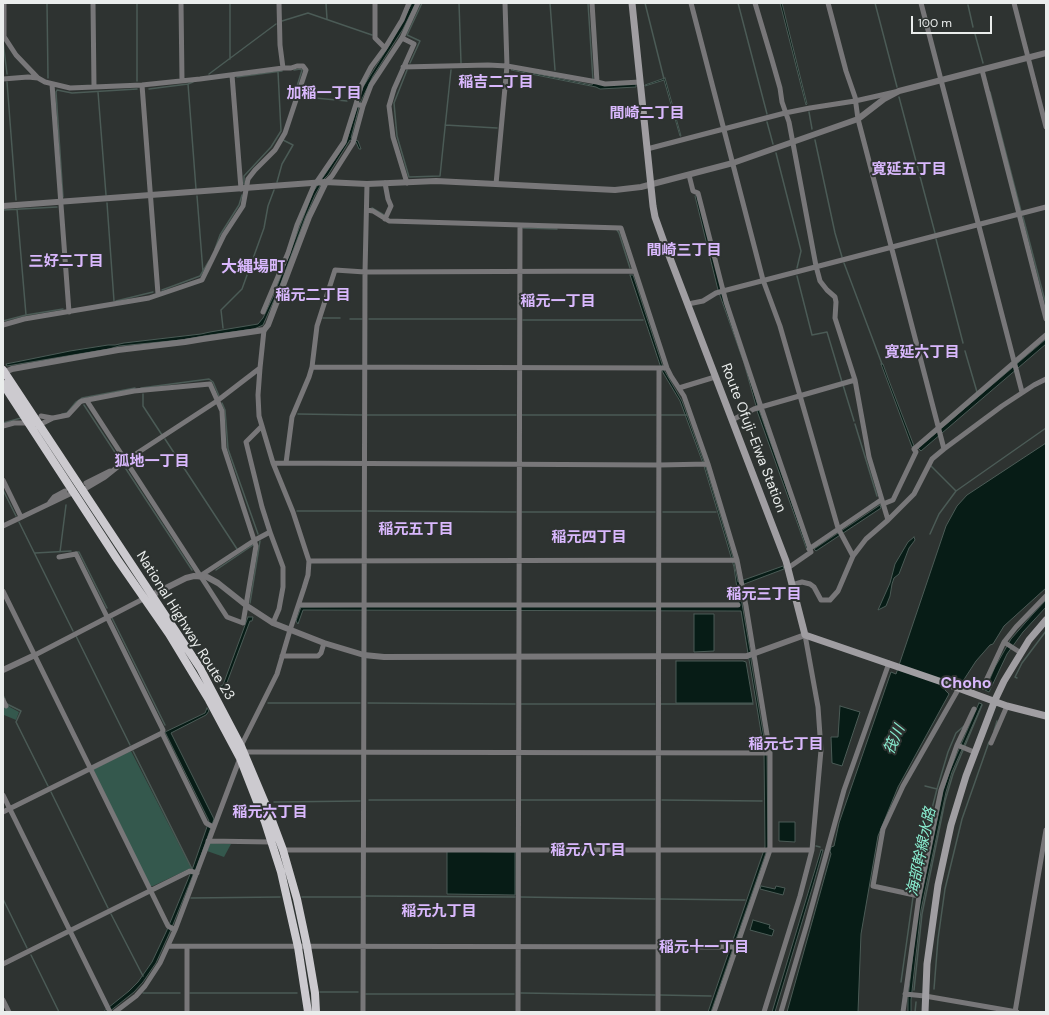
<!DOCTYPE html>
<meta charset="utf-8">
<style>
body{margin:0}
#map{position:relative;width:1049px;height:1015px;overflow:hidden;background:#2e3331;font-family:"DM Sans",sans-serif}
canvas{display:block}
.frame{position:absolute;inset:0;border:4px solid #eaedec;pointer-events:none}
.scale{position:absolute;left:911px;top:16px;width:81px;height:18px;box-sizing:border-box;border:2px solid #eaedec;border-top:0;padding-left:5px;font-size:12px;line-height:14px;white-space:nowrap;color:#eaedec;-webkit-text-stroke:3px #2e3331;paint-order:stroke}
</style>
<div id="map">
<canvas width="1049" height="1015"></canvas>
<div class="frame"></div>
<div class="scale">100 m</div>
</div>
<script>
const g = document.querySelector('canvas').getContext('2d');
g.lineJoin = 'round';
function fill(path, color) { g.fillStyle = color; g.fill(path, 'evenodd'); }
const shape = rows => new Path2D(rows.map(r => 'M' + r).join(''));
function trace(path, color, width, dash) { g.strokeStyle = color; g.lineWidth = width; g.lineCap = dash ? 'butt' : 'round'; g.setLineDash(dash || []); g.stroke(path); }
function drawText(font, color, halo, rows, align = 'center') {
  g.font = font + ' "DM Sans","Noto Sans JP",sans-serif'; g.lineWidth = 4; g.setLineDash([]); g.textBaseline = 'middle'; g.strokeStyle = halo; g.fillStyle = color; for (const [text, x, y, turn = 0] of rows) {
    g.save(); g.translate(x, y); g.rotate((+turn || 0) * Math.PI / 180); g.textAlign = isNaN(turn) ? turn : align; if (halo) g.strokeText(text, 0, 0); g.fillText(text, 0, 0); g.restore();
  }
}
fill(shape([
 [8,706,19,712,16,720,4,715,4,707],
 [131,751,191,868,153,886,150,886,94,771,94,769],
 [210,843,231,844,224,857,207,851]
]), '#34584d');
const water = shape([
 [412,3,416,3,403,29,373,76,360,103,351,138,358,141,361,149,359,149,356,142,350,140,328,175,324,179,315,195,305,218,278,291,263,325,254,329,210,335,181,340,119,346,109,349,7,366,6,364,16,362,70,351,108,345,115,345,124,343,201,334,210,332,258,324,263,318,273,297,313,192,346,143,363,87,390,44,412,3],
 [780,3,782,3,807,104,806,105,780,3],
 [512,69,592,85,593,83,636,84,636,87,600,89,596,87,511,70,512,69],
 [665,78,681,136,680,136,664,80,645,86,645,85,665,78],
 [697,195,758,406,756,406,744,363,718,290,695,196,697,195],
 [630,275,633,275,664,370,682,401,706,468,733,558,738,582,783,566,784,569,739,586,750,650,751,652,751,660,767,756,768,847,711,1012,708,1012,765,847,764,750,741,611,303,610,298,624,296,621,301,607,739,603,734,567,704,466,680,401,662,371,630,275],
 [1046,339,1046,344,921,451,918,448,1046,339],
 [881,364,883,364,888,378,914,446,912,447,881,364],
 [759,410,808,548,807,550,757,411,759,410],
 [1046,443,1046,588,1004,626,993,644,990,645,976,661,963,681,950,677,945,690,949,694,898,787,878,836,861,934,858,1012,787,1012,831,854,830,851,831,847,834,846,839,823,891,672,896,674,946,526,957,506,967,495,1046,443],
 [880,505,881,508,816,551,814,549,880,505],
 [914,537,915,540,909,548,899,574,894,578,892,584,890,596,886,606,878,610,890,583,895,564,908,542,914,537],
 [1046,600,1046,607,1023,632,1007,654,990,690,989,692,985,690,995,667,1011,639,1032,615,1046,600],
 [694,614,714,614,714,651,694,652,694,614],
 [248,617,253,617,252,621,250,621,225,688,220,691,218,687,223,685,248,617],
 [676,661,743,661,746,662,753,703,676,703,676,661],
 [979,703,982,704,952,772,946,792,921,910,911,1000,911,1012,908,1012,908,998,917,917,943,791,950,770,979,703],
 [840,706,860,712,842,766,832,763,831,737,838,737,840,706],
 [207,708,209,711,206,715,171,733,214,819,196,870,193,875,170,932,156,963,143,982,134,992,109,1012,103,1012,129,991,138,982,152,962,167,930,193,867,209,821,165,732,205,713,207,708],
 [779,822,795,822,795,842,779,841,779,822],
 [821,850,823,850,814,882,775,1012,772,1012,821,850],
 [447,851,515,852,515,895,447,894,447,851],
 [761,886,775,889,776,886,785,888,783,895,760,889,761,886],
 [753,920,770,925,769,928,774,930,772,936,750,930,753,920]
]);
fill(water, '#071c16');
trace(water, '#4b5b56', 1);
trace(shape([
 [47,3,48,78],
 [137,3,137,81],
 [230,3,230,59],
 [326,3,327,19],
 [459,3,461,63],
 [550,3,555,70],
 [588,3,593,80],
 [645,3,664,79],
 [738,3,767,114],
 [875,3,897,87],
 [968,5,973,27],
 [282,21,308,13,372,35],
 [975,34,983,63],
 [3,41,7,74],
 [410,63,420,41,407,35,422,3],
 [407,70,394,103,397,136,409,177,440,176,451,70],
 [209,74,276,24],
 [237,77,282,71],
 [7,82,16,200],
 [188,84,196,189],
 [149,89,188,84,193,82],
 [98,92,106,195],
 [990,92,1021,211],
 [294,96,302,70,300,69,294,70],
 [899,97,935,233],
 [315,98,347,101],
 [809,112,812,129],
 [767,122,773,144],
 [445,125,497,128],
 [815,140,835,233,842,257],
 [776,153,801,251,797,268],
 [277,182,282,164,293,145,283,140],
 [244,184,244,176,271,147,281,131,278,72],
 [197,196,203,272],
 [63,197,56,92,57,90,72,93,137,89],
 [107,203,114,301],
 [372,208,384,215],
 [17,209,26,315],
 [3,210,57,207],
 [1023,217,1046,305],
 [523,228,557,229],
 [617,230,619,233,630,268],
 [936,239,963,343],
 [215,249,220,235,239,205,242,195],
 [844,263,882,364],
 [797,276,812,335,827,332,842,382],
 [162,290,200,276,209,261],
 [116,301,153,292],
 [323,318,340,318],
 [350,319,362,319],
 [369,319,516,319],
 [523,320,643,320],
 [3,321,26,315,63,309],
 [223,328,221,310,242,289,264,228,268,206,274,190],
 [965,351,977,392],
 [843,385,854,421],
 [141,388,209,379,213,382,219,396],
 [143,394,143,406,162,435],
 [222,403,225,410,228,449,258,534],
 [84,405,120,460],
 [62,414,67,413,76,402,82,398,135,388],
 [298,414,362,415],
 [367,415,516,415],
 [522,415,656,415],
 [661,415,687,415],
 [3,423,21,418],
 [855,424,877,496],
 [165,439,237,549],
 [124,466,192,570],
 [931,466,956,491],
 [3,490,16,516],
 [297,511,362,511],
 [368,511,516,512],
 [522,512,655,512],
 [663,512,716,512],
 [19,522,73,631],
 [930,534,939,514,956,491,1046,428],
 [60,552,66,505],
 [76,552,79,552,107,608],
 [35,553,71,551],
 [216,570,253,545],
 [250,603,260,541],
 [112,618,165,725],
 [76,636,130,745],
 [1017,678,1015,677,1022,663,1046,631],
 [3,695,5,699],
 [268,703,360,703],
 [368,703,515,704],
 [7,704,21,711,16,722,48,786],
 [521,704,655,704],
 [660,704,753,704],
 [994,731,997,721],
 [133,751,192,869],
 [925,786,937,789],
 [51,792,108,908],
 [369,800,515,800],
 [521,800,655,800],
 [662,800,762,801],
 [274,802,360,801],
 [928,824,937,789,948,752,956,733,964,726],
 [816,846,820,847],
 [914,891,927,831],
 [365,896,515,897],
 [302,897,361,897],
 [520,897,655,899],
 [191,898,280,897],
 [3,899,27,948],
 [660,899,745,900],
 [111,914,143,976],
 [31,955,59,1012],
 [901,982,913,897],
 [934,989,938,939,945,889,962,819,989,742],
 [914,990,922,914,945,801,953,774,982,705],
 [320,992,358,992],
 [143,993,180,993],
 [190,993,297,993],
 [521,993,655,995],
 [366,994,514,994],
 [660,995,711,996],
 [915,1012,916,1002]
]), '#4b5b56', 1.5);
trace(shape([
 [4,3,4,37],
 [93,3,94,87],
 [181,3,182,80],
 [279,3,280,45,283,68],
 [691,3,763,280,780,326,838,528,853,556],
 [755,3,772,60,780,88,782,102,789,122,816,266,820,281,827,290,835,297,836,302,835,318,855,380,869,457,888,520],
 [828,3,846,71,855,97,858,119,944,449],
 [921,3,1022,392],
 [1014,3,1046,127],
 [3,35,16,55,38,78,45,82,70,88,142,85,200,79,283,68,291,68,297,66,303,66,306,70,285,133,275,150,255,170,248,179,243,206,224,235,202,280,149,298,24,319,3,325],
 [402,38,414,44,394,89,389,106,393,137,407,183],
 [385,48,402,20,409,3],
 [403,67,488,65,507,66,597,82,592,3],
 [982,70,1046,319],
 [232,75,241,189],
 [3,79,28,77,38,78],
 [597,82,605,84,640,82],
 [52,84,69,312],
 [142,85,158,294],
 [363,106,356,104,361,86,371,67,385,48,375,38,375,3],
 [647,149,785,113,810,108,855,101,895,92],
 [689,175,693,191,698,193,726,302,761,407,811,552,788,568],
 [326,182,332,176,353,143,363,106,371,85,402,38,418,3],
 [316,183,344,142,356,104],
 [385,183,388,199,391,206,385,219],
 [496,184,507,66,505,3],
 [367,210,373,211,389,221,621,228,667,368,671,376,684,396,708,464,737,560,746,606,770,753,770,850,714,1012],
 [688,304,703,301,716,293,723,291,1046,207],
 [263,312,288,253,297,225,315,183],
 [312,367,667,368],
 [679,388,715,377],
 [41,416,52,418],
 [732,420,754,409,855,380],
 [39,425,53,418,68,415,80,402,82,401,134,391,210,384,222,411,224,448,256,546,243,623,227,617,87,401],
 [3,426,14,423,29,423],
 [262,426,246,442,262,507,270,532,283,567,283,587,279,609,273,623],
 [273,463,659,465,708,464],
 [286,463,292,417,309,377,312,367,317,326,335,270,365,272,634,271],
 [3,480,21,517],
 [86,483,110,471],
 [83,490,105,477,125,461,217,401,260,368],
 [50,502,54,497,65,491],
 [883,504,893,500,916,452,914,449,1046,335],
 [3,526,74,492],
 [809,549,881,500],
 [59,557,76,554,163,730,162,733,206,823,213,827],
 [309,561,737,560],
 [200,576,255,540,270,532],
 [792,585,802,582,810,584,814,587,821,600,830,600,838,591,853,556,866,539,888,520,914,494,932,459,944,449,1002,406,1034,385,1046,379],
 [3,591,168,926,175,930],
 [299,605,738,605],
 [1004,642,1021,653],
 [35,655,145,598],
 [282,656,318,656,321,653,324,643],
 [971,692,974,684,983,687,1004,642,1016,627,1046,596],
 [3,700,6,706],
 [991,743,1007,706],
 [957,745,974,709],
 [241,746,277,674,290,630,304,588,308,575,309,561,293,512,273,463,259,416,258,395,260,368,264,330],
 [244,752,770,753],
 [3,795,110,1012],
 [3,812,162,733],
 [208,841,271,842],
 [283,850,812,850],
 [919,896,873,886,883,829,903,786,959,688],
 [168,946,737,947],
 [3,964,190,871,197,873],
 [905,994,925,996,1017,1012],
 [3,1000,9,1012],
 [115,1012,136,996,145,986,160,963,175,930,240,758],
 [187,1012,187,947],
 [363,1012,365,272,367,184],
 [518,1012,520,225],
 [658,1012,659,368],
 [764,1012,800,896,812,850,821,750,818,707,805,635],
 [781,1012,807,924,844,790,889,663],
 [903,1012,919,896,941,790,957,745,974,752],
 [1015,1012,1046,830]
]), '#787779', 5);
trace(shape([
 [3,206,325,182,367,184,436,181,615,190,641,187,733,163,858,119,884,99,899,91,1046,53],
 [3,373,12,369,118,350,185,342,203,339,264,330,268,325,309,217,326,182],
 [148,597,186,578,194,576,207,577,218,583,247,606,273,623,324,643,364,655,384,657,747,656,805,635],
 [3,670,35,655]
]), '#787779', 6);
trace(shape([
 [632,3,653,206,655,217,665,245,786,561,805,635,939,681,1007,706,1046,716],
 [925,1012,927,964,938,885,951,825,966,776,995,700,1004,681,1029,640,1046,620]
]), '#a09ea2', 7);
trace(shape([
 [3,370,200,668,241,746,268,810,283,850,297,899,307,946,315,993,316,1012],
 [3,384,117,559,169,634,209,700,240,758,265,822,281,872,298,947,308,1012]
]), '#cccacf', 8);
drawText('14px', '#eaedec', '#2e3331', [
 ["Route Ofuji-Eiwa Station",753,438,69],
 ["National Highway Route 23",185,626,58]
]);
drawText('bold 15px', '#d9b8fd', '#2e3331', [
 ["稲吉二丁目",496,83],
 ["加稲一丁目",324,94],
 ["間崎二丁目",647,114],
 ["寛延五丁目",909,170],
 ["間崎三丁目",684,251],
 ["三好二丁目",66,262],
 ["稲元二丁目",313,296],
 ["稲元一丁目",558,302],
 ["寛延六丁目",922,353],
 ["狐地一丁目",152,462],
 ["稲元五丁目",416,530],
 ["稲元四丁目",589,538],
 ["稲元三丁目",764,595],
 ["稲元七丁目",786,745],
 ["稲元六丁目",270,813],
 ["稲元八丁目",588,851],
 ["稲元九丁目",439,912],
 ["稲元十一丁目",704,948]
]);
drawText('italic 15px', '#89eed1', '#2e3331', [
 ["筏川",895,740,-66],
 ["海部幹線水路",922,852,-78]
]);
drawText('bold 16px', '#d9b8fd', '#2e3331', [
 ["大縄場町",253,268],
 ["Choho",966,684]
]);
</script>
